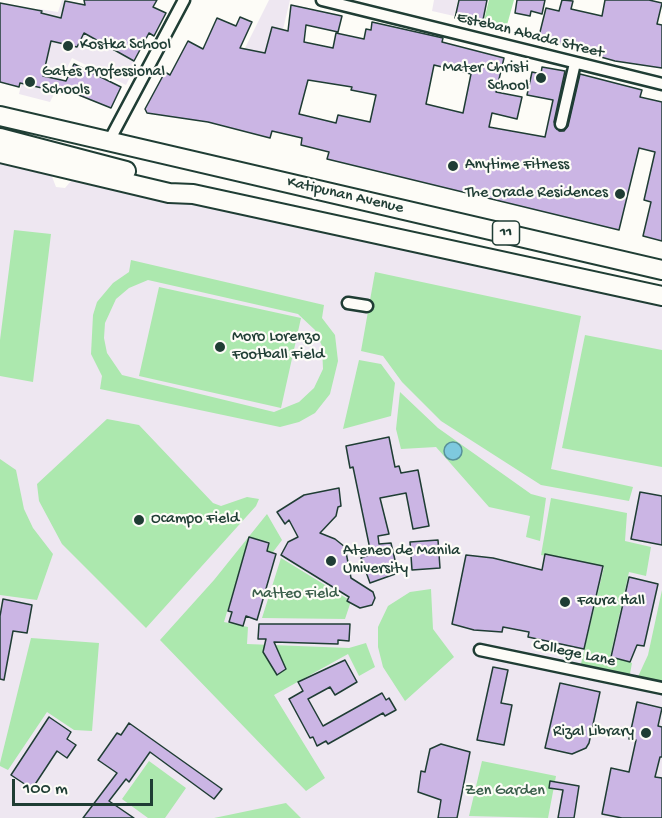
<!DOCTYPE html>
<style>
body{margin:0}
#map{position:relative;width:662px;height:818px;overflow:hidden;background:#fdfcf7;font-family:"Gochi Hand",sans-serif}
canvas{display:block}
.scale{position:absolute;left:12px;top:779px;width:141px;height:27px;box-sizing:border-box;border:3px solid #1f3d34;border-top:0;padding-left:8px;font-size:18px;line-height:21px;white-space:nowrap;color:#1f3d34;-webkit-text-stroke:4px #fdfcf7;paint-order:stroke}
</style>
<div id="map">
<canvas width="662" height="818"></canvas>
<div class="scale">100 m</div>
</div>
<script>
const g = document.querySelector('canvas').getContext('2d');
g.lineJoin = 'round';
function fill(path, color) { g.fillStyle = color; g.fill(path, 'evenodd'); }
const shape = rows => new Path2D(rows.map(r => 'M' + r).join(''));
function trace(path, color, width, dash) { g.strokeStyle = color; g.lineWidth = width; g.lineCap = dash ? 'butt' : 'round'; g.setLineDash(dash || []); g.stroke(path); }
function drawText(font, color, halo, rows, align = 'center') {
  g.font = font + ' "Gochi Hand",sans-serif'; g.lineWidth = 4.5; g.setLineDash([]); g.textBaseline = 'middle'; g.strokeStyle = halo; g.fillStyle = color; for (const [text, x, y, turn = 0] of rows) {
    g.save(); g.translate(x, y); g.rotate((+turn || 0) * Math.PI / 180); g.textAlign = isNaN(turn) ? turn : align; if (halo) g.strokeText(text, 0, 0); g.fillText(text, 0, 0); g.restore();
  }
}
fill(shape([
 [62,0,97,7,83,34,137,63,126,85,72,58,50,102,19,94,39,9,58,12],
 [269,0,290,0,274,67,239,60],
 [434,0,458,0,454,16,432,11],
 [0,156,51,174,56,187,65,188,76,175,662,304,662,818,0,818]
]), '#eee7f1');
fill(shape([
 [489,0,514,0,507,25,484,20],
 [14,230,51,234,33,382,0,376,0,340],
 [131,260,324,305,322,318,335,335,338,361,330,394,315,413,299,422,280,427,100,389,102,376,91,354,93,315,97,302,113,283,129,272],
 [148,280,298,314,315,330,322,346,323,369,314,388,299,402,274,412,122,375,107,353,104,338,105,323,116,299,129,288],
 [375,272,581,316,551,469,633,487,629,501,541,485,441,421,402,382,383,356,361,351],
 [159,287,301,318,281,408,139,376],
 [585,335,662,350,662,467,562,448],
 [359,360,381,364,395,383,391,416,343,429],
 [400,392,438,428,531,494,546,498,540,541,526,537,530,516,489,507,436,447,401,449,396,429],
 [107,419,139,425,213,503,221,506,247,497,259,499,256,506,146,628,62,544,39,501,37,484],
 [0,459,16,470,24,509,33,528,53,554,37,600,0,595],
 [551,498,627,513,625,541,651,547,646,576,629,572,610,657,632,663,629,679,580,668,604,567,541,555],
 [267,514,282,540,273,552,268,551,270,542,249,537,224,622,248,627,247,644,349,648,366,643,375,667,359,676,348,654,274,695,325,778,306,791,160,640,214,580],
 [281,558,351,601,345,619,262,618],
 [431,589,433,629,454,657,405,701,383,667,378,647,378,627,388,606,410,592],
 [662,590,662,686,636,681,648,655],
 [31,638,99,643,92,731,74,730,47,712,8,770,0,766,0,763],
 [149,761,186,788,165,818,148,818,122,799],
 [482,761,556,776,548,818,469,816],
 [286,803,301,818,214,818]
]), '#ace8ae');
const water = shape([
 '444 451a9 9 0 1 1 18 0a9 9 0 1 1-18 0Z'
]);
fill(water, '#7ec9de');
trace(water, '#58919a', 1.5);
const building = shape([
 [84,0,157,0,153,7,166,13,154,36,149,33,134,61,84,33,77,47,51,41,43,76,66,81,74,64,121,87,111,108,54,85,51,90,20,83,19,87,0,82,0,3,42,11,41,13,61,18,65,1,85,5,84,0],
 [459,0,487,0,483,20,455,18,459,0],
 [517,0,545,0,542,14,531,11,530,16,515,13,517,0],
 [562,0,573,1,571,9,602,16,605,0,649,0,662,3,657,24,662,25,662,68,615,61,569,48,569,45,538,40,546,8,559,11,562,0],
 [291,5,342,16,338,32,306,25,304,42,333,48,336,33,364,39,366,29,371,30,372,22,443,38,442,42,504,58,496,92,522,97,517,119,492,113,489,127,545,137,553,100,527,95,532,72,541,74,542,67,565,71,554,122,559,131,564,131,568,126,580,74,642,90,640,97,662,102,662,241,643,236,651,202,644,200,655,152,639,148,619,230,327,159,329,152,301,145,302,138,272,131,270,138,208,122,147,113,145,109,165,72,170,75,188,41,203,49,217,18,236,26,240,17,252,22,240,48,265,53,272,27,288,31,291,5],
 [434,65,471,74,463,113,426,104,434,65],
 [308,80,352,87,351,90,376,95,370,122,338,115,336,123,299,114,308,80],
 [389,437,395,467,399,466,401,473,418,470,429,526,413,529,406,493,380,498,389,534,378,536,379,544,391,543,398,573,370,583,361,558,371,554,353,467,350,468,346,446,389,437],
 [339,488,341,506,338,507,336,516,320,533,335,539,345,547,351,578,373,592,375,598,372,605,360,608,347,601,349,597,281,555,288,542,298,537,289,520,285,524,277,512,304,495,339,488],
 [640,492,662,496,662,545,631,539,640,492],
 [249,537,269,543,267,551,276,554,257,620,246,616,243,626,229,622,232,612,228,611,249,537],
 [438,540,440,568,412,570,410,542,438,540],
 [545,554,603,566,584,649,528,637,529,632,503,627,502,632,474,630,452,624,466,555,493,558,542,570,545,554],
 [629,577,658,584,644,646,637,645,630,662,611,657,629,577],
 [3,599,32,605,27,633,13,631,4,680,0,679,0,616,3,599],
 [259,624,350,624,349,641,338,640,338,644,274,642,286,669,277,675,263,652,266,639,258,639,259,624],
 [345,660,357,682,335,695,330,687,308,699,323,726,382,693,386,700,389,698,396,710,385,716,383,713,328,744,326,741,317,746,313,737,310,738,289,699,303,691,298,682,345,660],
 [493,667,508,670,501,703,512,705,504,745,477,740,493,667],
 [560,683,600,692,589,743,586,748,572,754,545,748,560,683],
 [637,702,662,708,658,726,662,727,662,757,660,757,655,777,662,778,662,818,622,818,602,814,611,768,629,772,636,740,629,739,637,702],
 [49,717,71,732,67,739,76,745,67,758,57,751,32,789,11,775,49,717],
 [129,723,222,789,214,799,150,752,129,782,126,779,109,801,134,818,83,818,117,773,98,760,117,733,121,735,129,723],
 [441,744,470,752,457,818,438,818,441,800,418,792,421,771,425,772,430,749,441,744],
 [550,781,579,786,574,818,558,818,563,790,549,788,550,781]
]);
fill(building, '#cbb5e4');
trace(building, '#1f3d34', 1.5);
const street = shape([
 [322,0,662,84],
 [561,124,575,63],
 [108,143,184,0],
 [348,303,367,306],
 [480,650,662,688]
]);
const primary = shape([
 [0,116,662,270],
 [0,138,126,171],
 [0,153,169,193,193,194,662,296]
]);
trace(street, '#1f3d34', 15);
trace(primary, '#1f3d34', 22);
trace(street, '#fdfcf7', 10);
trace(primary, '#fdfcf7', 18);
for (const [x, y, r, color] of [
 [68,46,6,"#1f3d34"],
 [541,78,6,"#1f3d34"],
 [30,82,6,"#1f3d34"],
 [453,166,6,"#1f3d34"],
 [620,194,6,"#1f3d34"],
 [220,347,6,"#1f3d34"],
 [139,520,6,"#1f3d34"],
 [331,561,6,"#1f3d34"],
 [565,602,6,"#1f3d34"],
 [646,733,6,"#1f3d34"]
]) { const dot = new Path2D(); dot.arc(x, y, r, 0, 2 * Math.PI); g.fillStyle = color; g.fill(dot); trace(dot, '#fdfcf7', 2); }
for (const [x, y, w] of [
 [506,233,27]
]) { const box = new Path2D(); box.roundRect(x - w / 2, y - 12, w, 24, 4.5); g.fillStyle = '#fdfcf7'; g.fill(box); trace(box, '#1f3d34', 1.5); }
drawText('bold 15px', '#1f3d34', null, [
 ["11",506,233]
]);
drawText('16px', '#1f3d34', '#fdfcf7', [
 ["Esteban Abada Street",530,36,14],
 ["Katipunan Avenue",345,196,13],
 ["College Lane",574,654,12]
]);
drawText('16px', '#1f3d34', '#fdfcf7', [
 ["Kostka School",80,46],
 ["Mater Christi",529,69,"right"],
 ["School",529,87,"right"],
 ["Gates Professional",42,73],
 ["Schools",42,91],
 ["Anytime Fitness",465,166],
 ["The Oracle Residences",608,194,"right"],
 ["Moro Lorenzo",232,338],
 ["Football Field",232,356],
 ["Ocampo Field",151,520],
 ["Ateneo de Manila",343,552],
 ["University",343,570],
 ["Faura Hall",577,602],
 ["Rizal Library",634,733,"right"]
], 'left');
drawText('16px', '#3b5f4c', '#fdfcf7', [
 ["Matteo Field",295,595],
 ["Zen Garden",505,792]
]);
</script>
